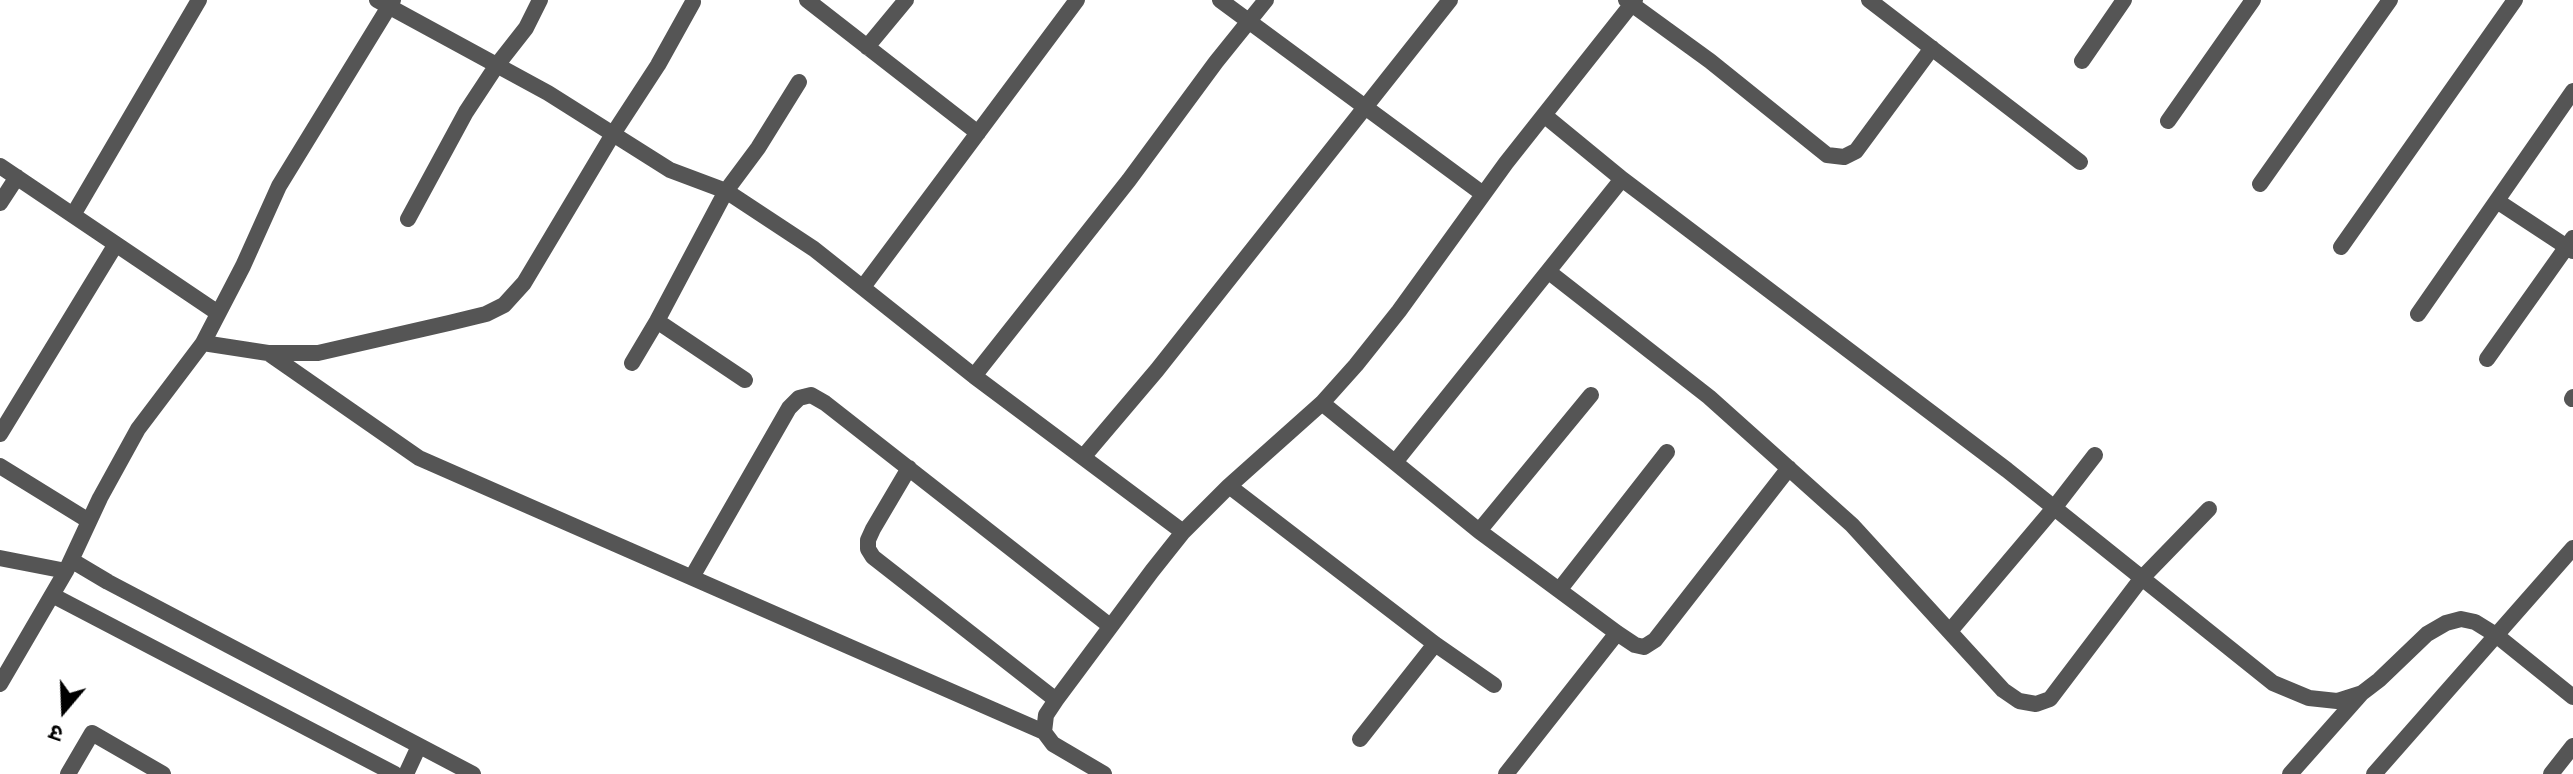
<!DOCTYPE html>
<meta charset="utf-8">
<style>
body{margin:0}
#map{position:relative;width:2573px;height:774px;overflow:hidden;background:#fff;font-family:Helvetica,"Noto Sans Devanagari",sans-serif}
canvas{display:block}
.north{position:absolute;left:24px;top:670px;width:80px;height:80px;-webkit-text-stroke:6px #fff;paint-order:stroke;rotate:199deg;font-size:22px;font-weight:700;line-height:32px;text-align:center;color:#000}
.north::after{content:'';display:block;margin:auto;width:28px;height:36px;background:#000;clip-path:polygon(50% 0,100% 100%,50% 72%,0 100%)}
</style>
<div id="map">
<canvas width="2573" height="774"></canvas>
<div class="north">उ</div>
</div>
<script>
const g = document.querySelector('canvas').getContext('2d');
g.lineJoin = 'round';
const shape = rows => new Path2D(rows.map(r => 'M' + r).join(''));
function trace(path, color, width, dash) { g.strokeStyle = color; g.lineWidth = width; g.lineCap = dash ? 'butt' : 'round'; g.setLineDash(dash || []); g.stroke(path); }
trace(shape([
 [377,0,548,93,670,170,726,191,814,249,974,376,1183,532],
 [807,0,978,133],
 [1220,0,1483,194],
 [1626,0,1710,61,1827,155,1844,157,1856,151,1932,48],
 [1869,0,2080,162],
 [867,47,906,0],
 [2082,61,2124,0],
 [2168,121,2253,0],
 [0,166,218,313],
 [1622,179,2007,470,2273,683,2309,698,2337,701,2362,693,2379,680,2427,634,2446,623,2461,619,2475,622,2496,635,2573,697],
 [2260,184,2390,0],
 [2497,201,2573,251],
 [0,203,17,177],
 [73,215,199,0],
 [408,219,466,112,497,65,526,28,540,0],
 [2341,247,2515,0],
 [1549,272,1709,397,1852,525,2003,690,2019,701,2036,704,2050,699,2141,579,2209,509],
 [863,287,1077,0],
 [2418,314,2573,91],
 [657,321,745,380],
 [203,343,268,353,318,353,449,323,486,314,504,305,524,283,613,134,658,65,693,2],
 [268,353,419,458,1044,732],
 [2487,359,2573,238],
 [632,363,657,321,726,191,758,148,799,82],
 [974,376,1129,180,1216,62,1266,0],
 [2572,399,2573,397],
 [1322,403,1479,531,1617,633,1635,645,1644,647,1655,640,1789,468],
 [0,434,116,244],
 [1084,456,1157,370,1450,0],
 [1396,461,1622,179,1544,115],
 [0,466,89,521],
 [909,468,873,529,868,540,868,549,873,557,1056,700],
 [1229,486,1435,644,1494,685],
 [1479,531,1591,395],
 [0,558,66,571],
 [71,560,108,582,473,774],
 [692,577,789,408,799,398,811,395,825,403,1110,626],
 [1560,589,1667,452],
 [52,595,395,774],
 [1950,631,2054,508,2095,455],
 [0,684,66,571,100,498,138,429,203,343,243,266,279,186,393,0],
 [1360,739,1435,644],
 [68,774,92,733,163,774],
 [406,774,419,746],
 [1104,774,1053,744,1044,732,1046,715,1056,700,1152,571,1183,532,1229,486,1322,403,1356,365,1399,311,1506,163,1635,0],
 [1506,774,1617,633],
 [2290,774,2361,694],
 [2374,774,2573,548],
 [2551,774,2573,746]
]), '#555', 16);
</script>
